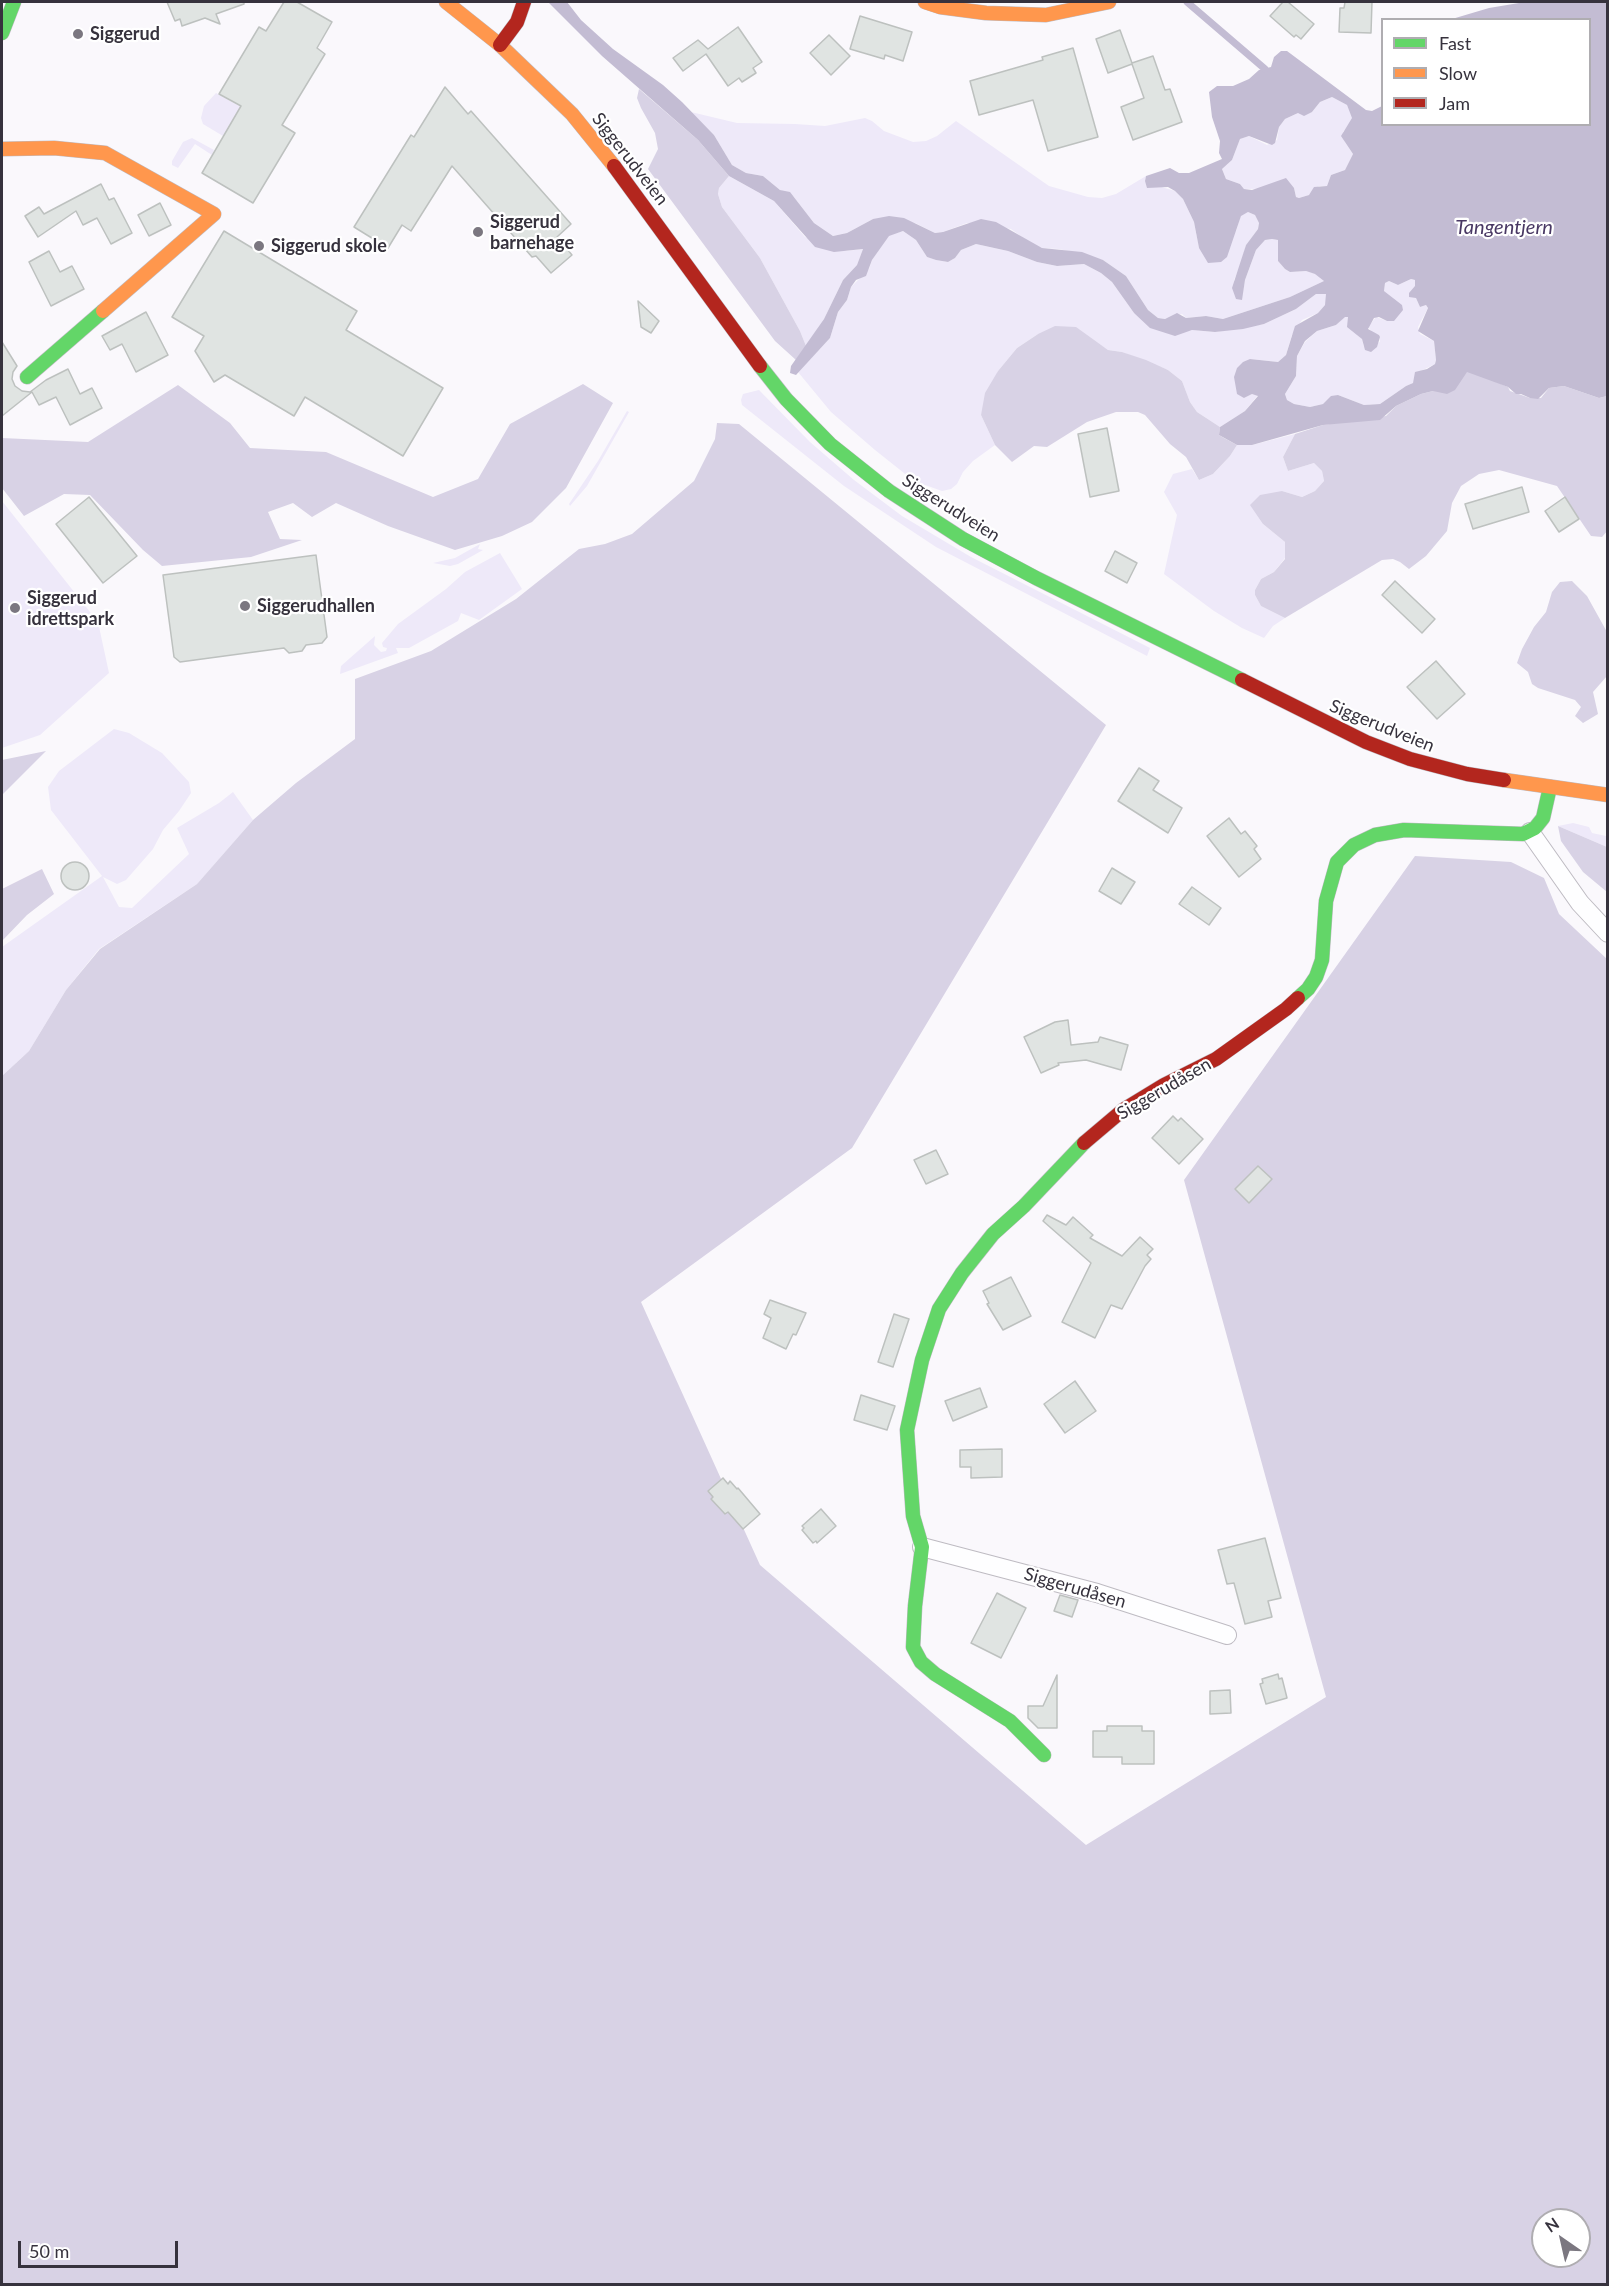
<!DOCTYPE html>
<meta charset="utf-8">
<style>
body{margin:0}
#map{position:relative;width:1609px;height:2286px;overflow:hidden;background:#faf8fc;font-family:Lato,sans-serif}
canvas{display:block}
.frame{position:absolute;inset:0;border:3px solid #36323d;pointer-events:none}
.legend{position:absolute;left:1381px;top:18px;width:210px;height:108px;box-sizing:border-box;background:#fff;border:2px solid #afadb1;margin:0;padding:8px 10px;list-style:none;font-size:18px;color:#36323d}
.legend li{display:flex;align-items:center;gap:12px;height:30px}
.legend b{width:30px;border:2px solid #afadb1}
.north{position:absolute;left:1531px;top:2208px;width:60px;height:60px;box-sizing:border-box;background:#fff;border:2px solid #afadb1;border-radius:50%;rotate:326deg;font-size:16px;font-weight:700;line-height:24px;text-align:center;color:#36323d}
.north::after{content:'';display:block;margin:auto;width:21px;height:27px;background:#7b7780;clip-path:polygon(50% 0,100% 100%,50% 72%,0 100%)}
.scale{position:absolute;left:18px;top:2241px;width:160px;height:27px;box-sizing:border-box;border:3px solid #36323d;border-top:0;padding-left:8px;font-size:18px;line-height:21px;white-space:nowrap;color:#36323d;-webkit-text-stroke:4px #fff;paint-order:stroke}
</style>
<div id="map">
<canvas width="1609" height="2286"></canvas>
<div class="frame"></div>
<ul class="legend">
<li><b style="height:8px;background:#63d668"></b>Fast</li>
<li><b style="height:8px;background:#ff974d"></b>Slow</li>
<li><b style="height:8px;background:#b3261e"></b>Jam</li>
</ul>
<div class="north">N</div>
<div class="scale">50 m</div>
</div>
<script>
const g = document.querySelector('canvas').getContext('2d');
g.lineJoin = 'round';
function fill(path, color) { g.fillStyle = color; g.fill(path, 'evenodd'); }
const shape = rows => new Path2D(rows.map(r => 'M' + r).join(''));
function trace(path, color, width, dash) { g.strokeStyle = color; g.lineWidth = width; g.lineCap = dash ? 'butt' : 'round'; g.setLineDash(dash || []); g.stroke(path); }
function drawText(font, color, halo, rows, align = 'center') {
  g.font = font + ' Lato,sans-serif'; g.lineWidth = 4.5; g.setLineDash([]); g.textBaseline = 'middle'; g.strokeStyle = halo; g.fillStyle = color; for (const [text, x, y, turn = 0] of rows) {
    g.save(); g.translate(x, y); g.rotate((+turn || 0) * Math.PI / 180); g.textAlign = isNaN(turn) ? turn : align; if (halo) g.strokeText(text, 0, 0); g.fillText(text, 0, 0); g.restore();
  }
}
fill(shape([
 [216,93,243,108,223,136,203,124,201,118,204,106],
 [1332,97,1347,105,1353,119,1343,132,1345,142,1353,154,1345,170,1331,175,1327,186,1319,186,1309,195,1299,198,1296,197,1294,188,1244,189,1240,184,1226,179,1222,169,1232,160,1240,139,1249,136,1267,145,1277,140,1279,127,1285,119,1298,113,1312,112,1320,102],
 [691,112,737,123,795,124,825,126,865,118,872,121,884,131,913,142,926,141,937,136,956,121,1049,186,1088,197,1102,198,1116,194,1146,176,1145,182,1175,191,1183,199,1194,222,1199,248,1236,231,1241,215,1248,212,1255,215,1259,223,1258,229,1246,245,1241,264,1234,280,1242,296,1245,280,1256,250,1265,240,1272,239,1278,240,1278,261,1285,269,1290,272,1306,271,1316,274,1324,281,1290,297,1223,319,1206,316,1186,318,1182,314,1165,319,1158,318,1148,310,1126,276,1103,260,1059,249,1042,248,1030,243,1011,229,967,223,943,232,935,233,915,223,873,219,847,233,833,236,814,223,793,196,780,190,763,176,746,173,732,165,714,135],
 [192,138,214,150,212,155,195,144,178,168,172,165,172,161,183,142],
 [729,176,774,201,805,237,846,251,863,249,857,265,843,280,824,319,806,346,800,331,760,258,722,207,718,194,719,188],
 [903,231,916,240,927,257,936,260,948,262,955,258,961,250,976,244,1008,251,1037,262,1057,266,1084,264,1101,273,1112,282,1134,313,1183,332,1192,330,1215,332,1264,324,1296,309,1316,294,1326,294,1327,299,1325,305,1318,313,1302,320,1292,335,1286,355,1278,362,1250,359,1244,398,1252,394,1258,395,1245,411,1220,427,1197,412,1190,402,1182,381,1168,370,1122,352,1108,350,1097,343,1038,334,1017,348,998,371,981,415,995,445,973,461,963,472,957,484,951,489,942,491,914,481,875,450,831,412,798,372,830,338,838,312,847,300,851,287,869,269,872,260,889,235],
 [1411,279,1415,280,1416,298,1420,307,1426,305,1428,308,1418,327,1420,334,1434,341,1436,360,1435,364,1419,372,1413,383,1406,386,1380,404,1364,405,1338,395,1329,399,1323,404,1310,407,1294,404,1287,400,1285,394,1296,376,1297,356,1305,342,1317,331,1336,325,1345,316,1349,317,1348,323,1362,339,1364,347,1380,342,1379,335,1372,332,1368,327,1376,317,1387,321,1392,298,1384,291,1385,283,1389,281,1398,285],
 [759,390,810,442,854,480,902,516,971,557,1150,648,1147,656,936,547,844,486,742,405,741,400,743,394],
 [627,411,629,412,587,486,570,506,569,504,598,461],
 [1295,434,1283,457,1288,471,1314,463,1322,471,1324,481,1315,491,1302,497,1282,491,1263,524,1285,542,1285,558,1274,572,1261,579,1255,590,1255,595,1261,606,1285,618,1273,626,1264,638,1242,628,1214,611,1164,574,1177,515,1164,492,1173,474,1192,469,1199,480,1213,474,1230,456,1237,445,1252,445],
 [2,501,98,622,109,673,40,735,2,748],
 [480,544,478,549,483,550,458,564,450,566,433,563,455,558],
 [500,553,522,589,479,620,461,613,458,621,409,648,396,648,398,653,340,674,341,666,375,636,374,645,381,652,386,651,387,648,383,647,382,643,398,624,446,589,465,572],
 [114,729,129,733,162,753,189,782,191,793,179,811,163,830,153,849,126,880,117,884,103,877,119,907,132,908,189,854,177,828,219,803,233,792,253,820,197,884,99,949,66,990,29,1051,2,1076,2,947,102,876,51,810,48,787,59,771],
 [1573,823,1589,827,1592,833,1606,836,1607,832,1607,847,1558,826]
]), '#eee9f9');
fill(shape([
 [639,89,698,140,729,176,719,188,718,194,722,207,760,258,800,331,806,346,796,360,775,341,648,169,658,149,655,133,641,108,637,98],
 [1055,326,1076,327,1108,350,1122,352,1146,360,1168,370,1182,381,1190,402,1197,412,1220,427,1219,435,1224,438,1237,445,1230,456,1213,474,1199,480,1186,457,1170,444,1145,415,1138,412,1116,412,1087,422,1047,447,1034,446,1012,462,995,445,981,415,985,393,998,371,1017,348,1038,334],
 [1467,371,1480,375,1508,387,1510,391,1530,398,1541,398,1549,388,1564,386,1599,398,1607,396,1608,530,1602,537,1591,536,1557,486,1499,470,1479,474,1461,486,1452,503,1447,531,1426,556,1409,569,1400,562,1393,559,1382,560,1285,618,1261,606,1255,595,1255,590,1261,579,1274,572,1285,559,1285,542,1263,524,1250,505,1260,495,1282,491,1302,497,1315,491,1324,481,1322,471,1314,463,1288,471,1283,457,1295,434,1323,425,1386,416,1396,406,1421,394,1433,391,1463,376],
 [583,384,613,403,566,488,532,522,502,536,455,550,388,526,336,503,312,517,293,503,268,512,280,539,302,540,251,557,162,566,143,550,90,495,64,494,24,516,2,488,2,438,88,442,178,385,230,423,250,448,326,452,433,497,478,479,510,424],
 [717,423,739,424,1106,725,852,1148,641,1302,760,1565,1086,1845,1326,1697,1184,1180,1415,856,1511,862,1544,878,1559,914,1608,960,1607,2284,2,2284,2,1076,29,1051,66,990,100,949,197,884,253,820,296,783,355,739,355,679,431,651,516,599,579,549,605,544,632,534,694,481,715,439],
 [1543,2220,1579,2220,1579,2256,1543,2256],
 [1572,581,1587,596,1607,632,1607,676,1593,692,1598,714,1583,723,1575,716,1581,707,1575,700,1538,688,1532,684,1528,672,1517,663,1522,649,1534,627,1546,612,1552,592,1560,582],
 [46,751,2,795,2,760],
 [1558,826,1607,847,1607,892,1583,872,1561,841],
 [42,869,54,894,27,915,2,941,2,889]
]), '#d8d2e5');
fill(shape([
 [548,2,567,2,581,20,613,49,663,85,682,102,714,135,732,165,746,173,763,176,780,190,790,192,814,223,833,236,847,233,873,219,889,216,904,218,935,233,943,232,981,219,996,222,1042,248,1082,252,1103,260,1126,276,1148,310,1158,318,1165,319,1177,313,1186,318,1206,316,1223,319,1290,297,1324,281,1315,274,1306,271,1290,272,1285,269,1278,261,1278,240,1272,239,1265,240,1256,250,1245,280,1242,300,1236,299,1232,288,1246,245,1258,229,1259,223,1255,215,1248,212,1241,216,1227,257,1221,262,1208,263,1199,248,1194,222,1183,199,1175,191,1168,187,1147,188,1145,181,1146,176,1170,168,1179,173,1189,173,1222,159,1219,153,1220,141,1212,117,1209,92,1217,86,1233,86,1249,79,1259,70,1271,67,1274,57,1281,51,1287,51,1366,110,1372,111,1382,106,1382,124,1590,124,1590,20,1452,19,1489,8,1525,2,1607,2,1607,396,1599,398,1564,386,1549,388,1538,399,1530,398,1521,394,1516,394,1508,387,1467,372,1455,390,1447,394,1433,391,1421,394,1396,406,1380,420,1323,425,1252,445,1237,445,1219,435,1220,427,1245,411,1258,396,1252,394,1244,398,1237,394,1234,377,1237,368,1243,362,1250,359,1278,362,1286,355,1295,326,1318,313,1325,305,1326,294,1316,294,1296,309,1264,324,1243,329,1215,332,1192,330,1175,336,1150,328,1134,313,1112,282,1101,273,1084,264,1057,266,1037,262,1008,251,976,244,961,250,955,258,948,262,936,260,927,257,916,240,903,231,889,236,872,260,866,276,856,280,851,287,847,300,838,312,830,338,796,375,790,373,791,366,824,319,843,280,857,265,863,249,834,252,815,247,774,201,729,176,698,140,602,56],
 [1332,97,1347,105,1352,118,1341,136,1353,154,1345,170,1331,175,1327,186,1314,187,1309,195,1299,198,1296,197,1294,188,1286,178,1252,190,1244,189,1240,184,1226,179,1222,169,1232,160,1240,139,1249,136,1272,145,1275,143,1279,127,1285,119,1298,113,1304,116,1312,112,1320,102],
 [1411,279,1415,280,1415,286,1409,293,1409,297,1416,298,1420,307,1426,305,1428,308,1418,331,1434,341,1436,360,1435,364,1427,369,1415,372,1413,383,1406,386,1380,404,1364,405,1338,395,1331,396,1323,404,1310,407,1294,404,1287,400,1285,394,1296,376,1297,356,1305,341,1317,331,1336,325,1345,317,1348,317,1347,327,1362,339,1365,350,1371,352,1377,347,1380,337,1379,335,1368,329,1374,318,1379,317,1387,321,1394,321,1403,310,1402,305,1384,291,1385,283,1389,281,1398,285]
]), '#c3bcd3');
trace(shape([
 [1187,2,1265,69]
]), '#c3bcd3', 7);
const building = shape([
 [167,2,244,2,244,4,216,14,220,24,205,18,182,26,180,19,175,21,167,2],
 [284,2,297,2,332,22,317,48,325,54,282,125,295,133,253,203,202,173,241,106,219,94,259,27,266,31,284,2],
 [1283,2,1288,2,1314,24,1301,39,1296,35,1294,37,1270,16,1283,2],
 [1345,2,1372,2,1371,33,1339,32,1340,8,1344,8,1345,2],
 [860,16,912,32,903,61,885,55,884,59,850,49,860,16],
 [738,27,762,62,753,68,756,73,742,82,739,78,728,86,706,54,683,71,673,58,698,40,708,49,738,27],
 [1120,30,1132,63,1153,56,1165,90,1170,89,1182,122,1133,140,1121,107,1144,98,1132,64,1108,73,1096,39,1120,30],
 [829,35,850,56,831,75,810,53,829,35],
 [1073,48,1098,137,1048,151,1033,100,979,115,970,81,1043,60,1042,57,1073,48],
 [445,87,468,114,471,111,571,224,557,237,572,255,551,273,536,256,532,257,452,166,411,231,402,225,388,248,354,227,411,135,414,137,445,87],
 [101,184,109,200,114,198,132,233,111,244,97,218,83,225,76,211,38,237,25,216,39,207,44,214,101,184],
 [160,203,171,225,149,236,138,215,160,203],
 [224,231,357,311,346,330,443,388,403,456,305,397,294,416,225,375,214,382,195,351,204,336,172,317,224,231],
 [49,251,60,272,72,266,84,289,51,306,29,262,49,251],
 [638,301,659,321,651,333,641,327,638,301],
 [146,312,168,355,136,372,122,344,110,350,102,336,146,312],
 [2,342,17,366,13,372,12,379,15,386,22,391,30,392,46,380,68,369,80,394,92,388,102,408,70,425,56,397,39,405,32,392,2,416,2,342],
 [1107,428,1119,491,1090,497,1078,434,1107,428],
 [1522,487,1529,512,1473,529,1465,504,1522,487],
 [89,497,137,556,103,583,56,524,89,497],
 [1565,497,1579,519,1559,532,1545,511,1565,497],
 [1115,551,1137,563,1127,583,1105,571,1115,551],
 [316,555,327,637,322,643,306,645,302,651,289,653,284,648,180,662,174,657,163,575,316,555],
 [1395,581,1435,619,1422,633,1382,595,1395,581],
 [1436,661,1465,694,1437,719,1407,687,1436,661],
 [1139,768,1159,781,1153,790,1182,808,1168,833,1118,801,1139,768],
 [1229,818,1241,834,1245,831,1257,846,1254,849,1261,859,1239,877,1207,836,1229,818],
 '61 876a14 14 0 1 1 28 0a14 14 0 1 1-28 0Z',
 [1112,868,1135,882,1121,904,1099,891,1112,868],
 [1192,887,1221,908,1209,925,1179,904,1192,887],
 [1068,1020,1071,1045,1098,1042,1100,1037,1128,1045,1121,1070,1086,1060,1058,1063,1059,1065,1041,1073,1024,1037,1055,1022,1068,1020],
 [1173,1116,1178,1121,1181,1118,1203,1139,1179,1164,1152,1138,1173,1116],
 [936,1150,948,1174,926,1184,914,1160,936,1150],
 [1258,1166,1272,1179,1249,1203,1235,1189,1258,1166],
 [1047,1215,1066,1225,1073,1217,1093,1235,1090,1238,1122,1256,1140,1237,1153,1249,1147,1255,1151,1259,1145,1266,1122,1309,1111,1305,1095,1338,1062,1322,1091,1263,1043,1221,1047,1215],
 [1011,1277,1031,1316,1003,1330,987,1304,989,1303,983,1291,1011,1277],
 [770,1300,806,1313,796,1335,793,1334,786,1349,763,1338,771,1318,764,1314,770,1300],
 [894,1314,909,1319,893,1367,878,1362,894,1314],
 [1075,1381,1096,1411,1065,1433,1044,1404,1075,1381],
 [980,1388,987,1407,953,1421,945,1401,980,1388],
 [861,1395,895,1406,887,1430,854,1420,861,1395],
 [1002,1449,1002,1477,971,1478,971,1467,960,1467,960,1450,1002,1449],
 [723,1478,728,1484,730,1481,737,1489,738,1488,760,1514,743,1529,728,1512,725,1514,711,1499,713,1497,708,1491,723,1478],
 [821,1509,836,1526,817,1543,816,1541,813,1543,802,1530,804,1528,802,1526,821,1509],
 [1265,1538,1281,1598,1268,1601,1272,1617,1245,1624,1234,1583,1227,1584,1218,1550,1265,1538],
 [997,1593,1026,1608,1001,1658,971,1643,997,1593],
 [1060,1595,1078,1600,1072,1617,1054,1611,1060,1595],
 [1278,1674,1279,1679,1282,1678,1287,1698,1266,1704,1260,1684,1263,1683,1262,1679,1278,1674],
 [1057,1675,1057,1728,1038,1728,1028,1718,1028,1706,1043,1706,1057,1675],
 [1230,1690,1231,1713,1210,1714,1210,1691,1230,1690],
 [1107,1726,1142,1726,1142,1731,1154,1731,1154,1764,1122,1764,1122,1757,1093,1757,1093,1731,1107,1731,1107,1726]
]);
fill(building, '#e0e4e2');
trace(building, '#bdc1bf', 1.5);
const street = shape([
 [1530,832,1580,903,1608,933],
 [922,1547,1097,1593,1227,1635]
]);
const fast = shape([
 [2,33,14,2],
 [760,366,786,399,830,444,889,491,963,539,1036,578,1242,680],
 [27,377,103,311],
 [1298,998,1308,989,1316,977,1322,960,1326,901,1337,862,1354,845,1375,835,1404,830,1523,834,1535,828,1543,818,1550,787],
 [1044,1755,1010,1721,935,1674,921,1662,913,1647,915,1606,922,1547,913,1516,907,1430,922,1360,939,1309,962,1273,993,1234,1024,1206,1084,1143]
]);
const slow = shape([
 [446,2,500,45,572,114,614,166],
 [925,2,940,7,986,13,1046,15,1109,2],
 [2,149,54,148,105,153,214,214,103,311],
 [1504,780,1608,795]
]);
const jam = shape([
 [500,45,517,22,524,2],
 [614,166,760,366],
 [1242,680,1366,742,1410,759,1467,774,1504,780],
 [1084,1143,1123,1110,1164,1085,1216,1059,1286,1009,1298,998]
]);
trace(street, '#bebbc2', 20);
trace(fast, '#bebbc2', 15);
trace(slow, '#bebbc2', 15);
trace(jam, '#bebbc2', 15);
trace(street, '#fefeff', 18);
trace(fast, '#63d668', 14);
trace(slow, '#ff974d', 14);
trace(jam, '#b3261e', 14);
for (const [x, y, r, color] of [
 [78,34,6,"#7b7780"],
 [478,232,6,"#7b7780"],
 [259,246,6,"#7b7780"],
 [245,606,6,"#7b7780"],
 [15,608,6,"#7b7780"]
]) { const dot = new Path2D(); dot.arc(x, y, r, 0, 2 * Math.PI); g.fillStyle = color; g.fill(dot); trace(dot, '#fff', 2); }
drawText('bold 18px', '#36323d', '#fff', [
 ["Siggerud",90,34],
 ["Siggerud",490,222],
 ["barnehage",490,243],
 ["Siggerud skole",271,246],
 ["Siggerud",27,598],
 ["idrettspark",27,619],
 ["Siggerudhallen",257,606]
], 'left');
drawText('18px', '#36323d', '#fff', [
 ["Siggerudveien",630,159,52],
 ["Siggerudveien",951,508,32],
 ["Siggerudveien",1382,726,22],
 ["Siggerudåsen",1164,1089,-30],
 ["Siggerudåsen",1075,1588,16]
]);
drawText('italic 20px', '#483763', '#fff', [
 ["Tangentjern",1504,228]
]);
</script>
